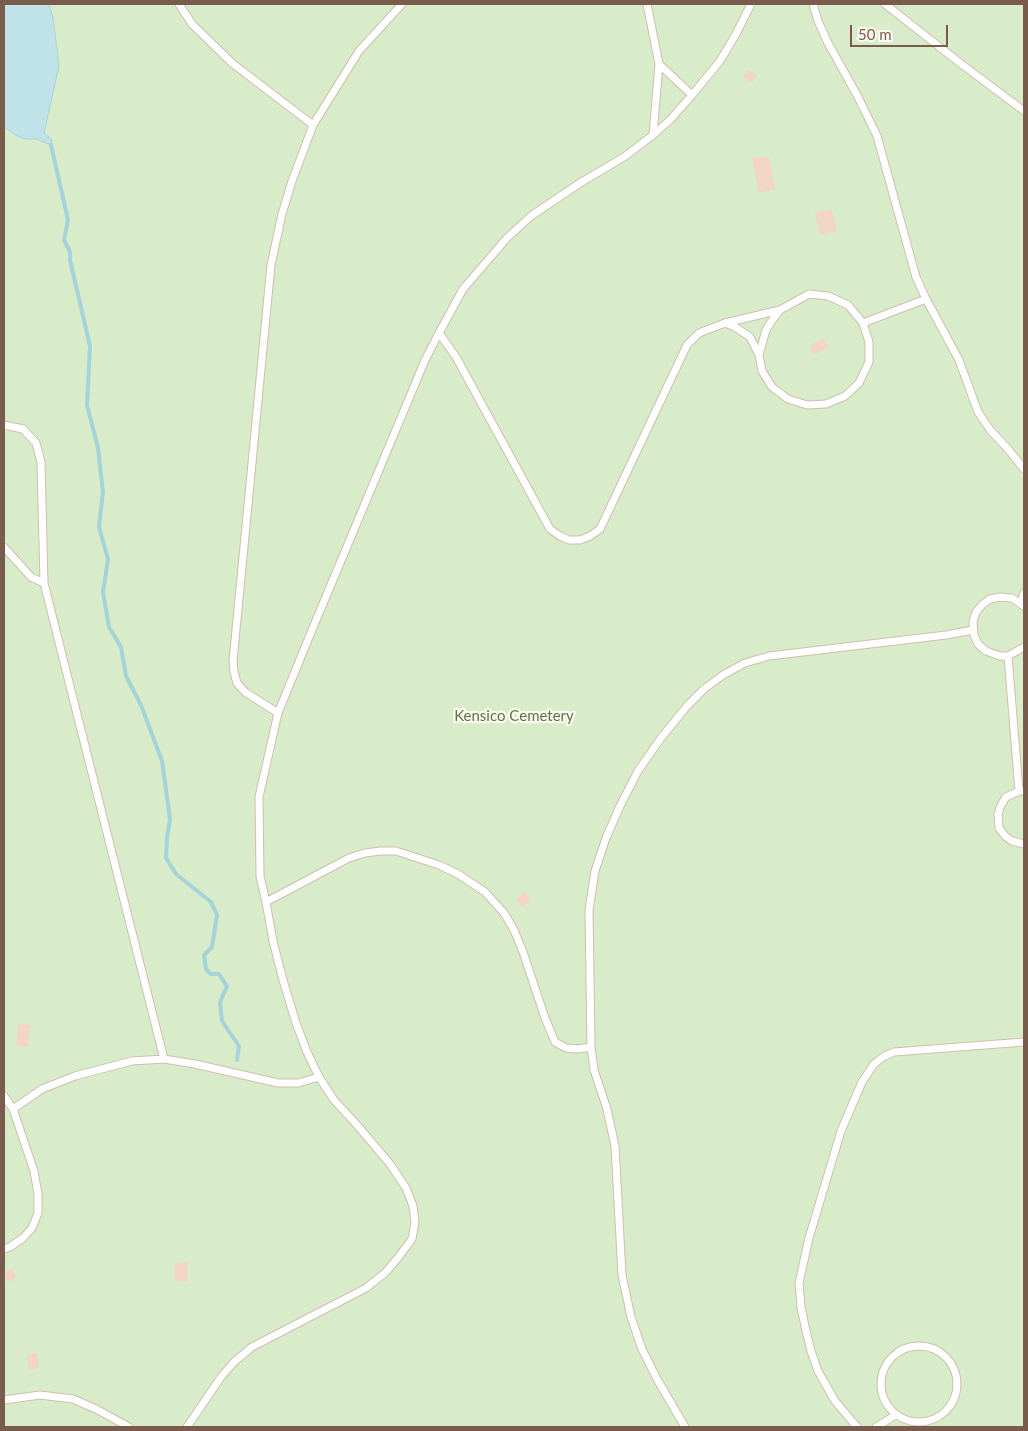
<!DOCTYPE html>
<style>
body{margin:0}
#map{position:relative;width:1028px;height:1431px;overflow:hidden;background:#fdf6ec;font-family:Lato,sans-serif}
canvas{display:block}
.frame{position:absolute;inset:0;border:5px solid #7a5c4d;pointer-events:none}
.scale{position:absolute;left:850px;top:25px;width:98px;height:22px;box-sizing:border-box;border:2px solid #7a5c4d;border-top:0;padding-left:6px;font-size:15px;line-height:18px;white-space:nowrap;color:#7a5c4d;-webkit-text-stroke:4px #fffaf3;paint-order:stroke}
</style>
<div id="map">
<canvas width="1028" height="1431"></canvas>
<div class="frame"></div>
<div class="scale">50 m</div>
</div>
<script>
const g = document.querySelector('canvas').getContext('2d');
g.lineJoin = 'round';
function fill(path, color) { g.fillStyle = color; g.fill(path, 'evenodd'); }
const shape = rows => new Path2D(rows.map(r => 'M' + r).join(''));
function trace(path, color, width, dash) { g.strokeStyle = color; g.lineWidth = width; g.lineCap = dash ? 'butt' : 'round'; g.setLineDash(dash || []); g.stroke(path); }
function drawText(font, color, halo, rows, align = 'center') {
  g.font = font + ' Lato,sans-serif'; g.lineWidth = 4.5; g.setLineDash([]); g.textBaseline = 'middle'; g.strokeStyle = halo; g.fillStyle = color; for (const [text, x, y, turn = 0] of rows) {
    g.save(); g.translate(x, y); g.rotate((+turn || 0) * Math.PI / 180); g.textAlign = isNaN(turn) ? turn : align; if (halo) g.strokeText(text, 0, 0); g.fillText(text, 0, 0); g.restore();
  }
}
fill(shape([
 [4,4,1024,4,1024,1427,4,1427]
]), '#d8ecc9');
const water = shape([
 [4,4,49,4,53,18,59,66,44,133,52,140,51,145,36,139,26,139,17,136,4,127,4,4]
]);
fill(water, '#bfe3e8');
trace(water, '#a5d3da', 1);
trace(shape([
 [51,145,68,220,64,240,70,252,70,260,90,346,87,405,98,448,103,492,99,527,108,559,103,592,109,627,121,647,126,676,141,705,162,761,170,819,167,838,166,858,176,874,211,902,217,915,212,947,204,955,206,969,211,974,219,974,227,986,220,1002,222,1021,239,1046,237,1060]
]), '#a5d3da', 4);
fill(shape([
 [748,70,757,75,752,83,743,78],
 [764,157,764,158,769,157,775,189,759,193,752,158],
 [832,209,837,231,820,235,815,213],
 [824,338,828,347,814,355,809,346],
 [525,892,531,900,522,907,516,898],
 [18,1024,30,1025,28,1047,16,1046],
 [174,1263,187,1263,188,1281,175,1281],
 [13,1269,16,1278,7,1282,4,1272],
 [37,1353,39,1368,29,1370,27,1355]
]), '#f3d5c3');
const service = shape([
 [179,4,192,24,232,63,313,125],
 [647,4,659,64,653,135,624,157,580,183,531,216,507,238,463,289,439,333,456,357,550,529,560,536,569,540,580,540,590,536,600,529,687,345,699,333,725,323,735,327,750,337,759,355],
 [813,4,818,21,828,43,858,97,877,136,916,277,926,299,959,360,978,412,991,431,1008,449,1024,469],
 [885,4,960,63,1024,111],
 [659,64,692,95,720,61,736,34,751,4],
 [653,135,670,120,692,95],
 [809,294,828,296,848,305,863,323,869,342,869,362,859,383,845,396,826,404,807,405,788,399,772,387,762,371,759,355,766,330,773,319,780,310,809,294],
 [725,323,780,310],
 [863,323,926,299],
 [4,425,23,429,36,443,41,462,44,583,164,1059],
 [4,547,31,577,44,583],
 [1021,603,1024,593],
 [1024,606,1012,598,1000,597,990,599,982,605,976,612,973,622,974,635,978,644,986,651,1000,656,1008,656,1024,647],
 [1008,656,1019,791],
 [278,713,245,692,237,683,234,672,233,661,271,265,282,214,292,181,313,125,359,51,402,4],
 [1024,791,1019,791,1006,797,1001,805,998,814,999,828,1005,836,1012,841,1024,844],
 [266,902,260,876,259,797,278,713,312,630,413,389,425,360,439,333],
 [591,1047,594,1070,607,1109,615,1146,622,1275,631,1317,642,1349,657,1379,685,1427],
 [4,1096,13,1109,42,1089,75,1076,132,1061,164,1059,195,1064,278,1083,298,1083,319,1077],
 [4,1249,10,1247,23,1238,32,1228,38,1213,38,1194,34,1171,13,1109],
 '881 1384a38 38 0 1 1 76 0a38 38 0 1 1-76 0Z',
 [4,1400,40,1395,73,1399,96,1409,129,1427],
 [187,1427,221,1377,234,1362,252,1347,366,1288,385,1273,397,1259,412,1239,415,1222,413,1206,406,1188,390,1164,357,1125,334,1100,319,1077,307,1052,296,1023,283,980,273,941,266,902,349,858,365,853,381,851,396,851,439,865,458,874,485,892,504,913,514,930,523,952,545,1018,555,1042,566,1048,578,1049,591,1047,589,910,595,871,606,838,620,806,638,771,661,738,687,706,704,689,723,675,745,663,769,656,946,635,973,630],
 [857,1427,835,1401,818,1371,811,1351,806,1331,801,1307,799,1283,809,1238,841,1131,862,1082,874,1064,883,1057,894,1052,1024,1042],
 [876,1427,896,1415]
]);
trace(service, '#d1beb0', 9);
trace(service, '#fff', 7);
drawText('15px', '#537a41', '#fffaf3', [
 ["Kensico Cemetery",514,716]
]);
</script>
